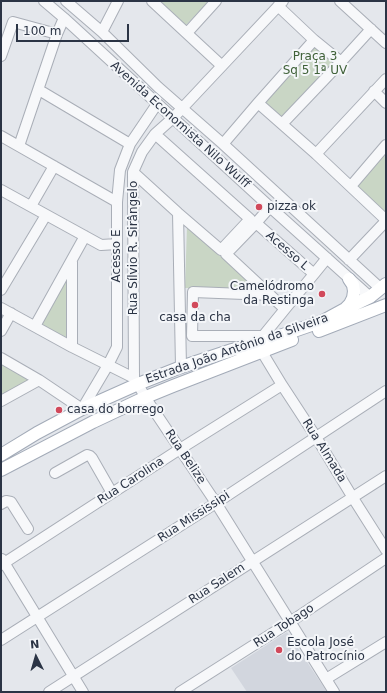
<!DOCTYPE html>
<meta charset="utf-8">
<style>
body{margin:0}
#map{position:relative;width:387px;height:693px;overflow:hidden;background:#e4e7ec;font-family:"DejaVu Sans",sans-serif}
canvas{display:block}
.frame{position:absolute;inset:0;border:2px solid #2b3445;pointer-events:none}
.north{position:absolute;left:16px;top:637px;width:40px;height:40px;-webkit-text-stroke:3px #f4f6f9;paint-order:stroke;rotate:355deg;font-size:11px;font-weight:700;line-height:16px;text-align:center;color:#2b3445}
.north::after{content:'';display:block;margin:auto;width:14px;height:18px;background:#2b3445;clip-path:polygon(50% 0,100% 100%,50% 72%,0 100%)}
.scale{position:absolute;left:16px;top:24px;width:113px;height:18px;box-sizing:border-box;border:2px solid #2b3445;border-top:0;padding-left:5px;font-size:12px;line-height:14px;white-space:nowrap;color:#2b3445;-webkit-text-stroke:3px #f4f6f9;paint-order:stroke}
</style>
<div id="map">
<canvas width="387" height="693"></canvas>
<div class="frame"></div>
<div class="north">N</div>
<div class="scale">100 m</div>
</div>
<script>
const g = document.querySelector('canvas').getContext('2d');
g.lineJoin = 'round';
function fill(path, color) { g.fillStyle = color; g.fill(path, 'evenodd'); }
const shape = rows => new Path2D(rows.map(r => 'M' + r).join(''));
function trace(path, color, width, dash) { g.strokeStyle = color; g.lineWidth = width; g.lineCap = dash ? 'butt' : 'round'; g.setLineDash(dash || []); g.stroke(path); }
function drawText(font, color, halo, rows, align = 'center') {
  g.font = font + ' "DejaVu Sans",sans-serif'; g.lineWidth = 4; g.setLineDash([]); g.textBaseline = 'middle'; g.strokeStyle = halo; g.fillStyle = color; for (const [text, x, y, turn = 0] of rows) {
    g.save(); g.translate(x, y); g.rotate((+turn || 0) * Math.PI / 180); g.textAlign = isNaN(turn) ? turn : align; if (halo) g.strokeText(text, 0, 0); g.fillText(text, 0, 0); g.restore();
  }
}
fill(shape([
 [287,632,327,692,247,692,231,668]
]), '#d2d6de');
fill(shape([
 [160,1,209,1,186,25],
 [314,44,335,63,283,120,263,102],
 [386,151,386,213,385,214,355,186],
 [187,226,258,290,185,288],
 [69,272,69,341,40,325],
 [1,363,31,381,1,397]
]), '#c9d6c5');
const minor = shape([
 [44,1,64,18,270,207,370,297],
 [66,1,102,32,158,87,223,144,380,288],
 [152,1,222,66],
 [283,1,173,118,155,134,142,152,133,172,134,378,149,403,216,503,334,692],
 [340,1,386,43],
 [278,6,314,40,341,62],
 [102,32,118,1],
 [187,33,216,1],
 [1,56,13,22,57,34],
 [39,90,130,144],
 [374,91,386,103],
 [258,103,316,154,386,220],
 [282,124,341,62,371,29],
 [1,136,117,202],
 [223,144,258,103,314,40],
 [19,146,57,34,64,18],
 [316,154,386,79],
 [133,172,178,213,221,250,250,219,155,134],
 [351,186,386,145],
 [1,190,101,245,117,244],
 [31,206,54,166],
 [178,213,181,367],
 [256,223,314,274,285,309,226,254,256,223,270,207],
 [349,260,386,221],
 [72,262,72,347],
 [314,274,327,258],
 [1,290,46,215],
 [270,295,193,292,192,336,263,336,285,309],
 [1,308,72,347,134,378],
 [35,326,85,236],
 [1,331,11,313],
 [262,352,282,385,316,437,353,498,386,550],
 [1,358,39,380,82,409,108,365,117,347,117,202,120,170,130,144,157,104],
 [1,401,39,380],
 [55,473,87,455,90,456,92,458,112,493],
 [1,504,6,501,11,502,28,529],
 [2,559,83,692],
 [1,565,180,449,282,385],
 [1,640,216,503,386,391],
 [326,679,386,642],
 [49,692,386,476],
 [180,692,290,622,386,558]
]);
const major = shape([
 [346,308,350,304,353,298,354,291,353,285,349,279],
 [319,331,386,305],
 [1,455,37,433,82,409,138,384,181,367,232,350,265,341,323,321,345,309,370,297,386,284],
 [1,470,93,422,146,397,173,386,292,340]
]);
trace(minor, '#a9aeb7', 12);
trace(major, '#a3abb8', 14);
trace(minor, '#f7f8fa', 10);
trace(major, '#fff', 12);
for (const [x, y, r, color] of [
 [259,207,4,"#d1495b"],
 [322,294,4,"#d1495b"],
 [195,305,4,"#d1495b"],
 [59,410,4,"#d1495b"],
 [279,650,4,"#d1495b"]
]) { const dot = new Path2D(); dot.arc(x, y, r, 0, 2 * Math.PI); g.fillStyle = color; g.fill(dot); trace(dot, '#f4f6f9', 1.5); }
drawText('12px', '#3f6138', '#f4f6f9', [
 ["Praça 3",315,57],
 ["Sq 5 1ª UV",315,71]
]);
drawText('12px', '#2b3445', '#f4f6f9', [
 ["Avenida Economista Nilo Wulff",180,125,42],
 ["Rua Sílvio R. Sirângelo",134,248,-90],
 ["Acesso L",287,251,41],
 ["Acesso E",117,256,-90],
 ["Estrada João Antônio da Silveira",237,349,-19],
 ["Rua Almada",324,451,58],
 ["Rua Belize",185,457,56],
 ["Rua Carolina",131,481,-33],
 ["Rua Mississipi",194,517,-33],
 ["Rua Salem",217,584,-33],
 ["Rua Tobago",284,626,-33]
]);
drawText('12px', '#2b3445', '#f4f6f9', [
 ["pizza ok",267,207],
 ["Camelódromo",314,287,"right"],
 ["da Restinga",314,301,"right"],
 ["casa da cha",195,318,"center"],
 ["casa do borrego",67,410],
 ["Escola José",287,643],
 ["do Patrocínio",287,657]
], 'left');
</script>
